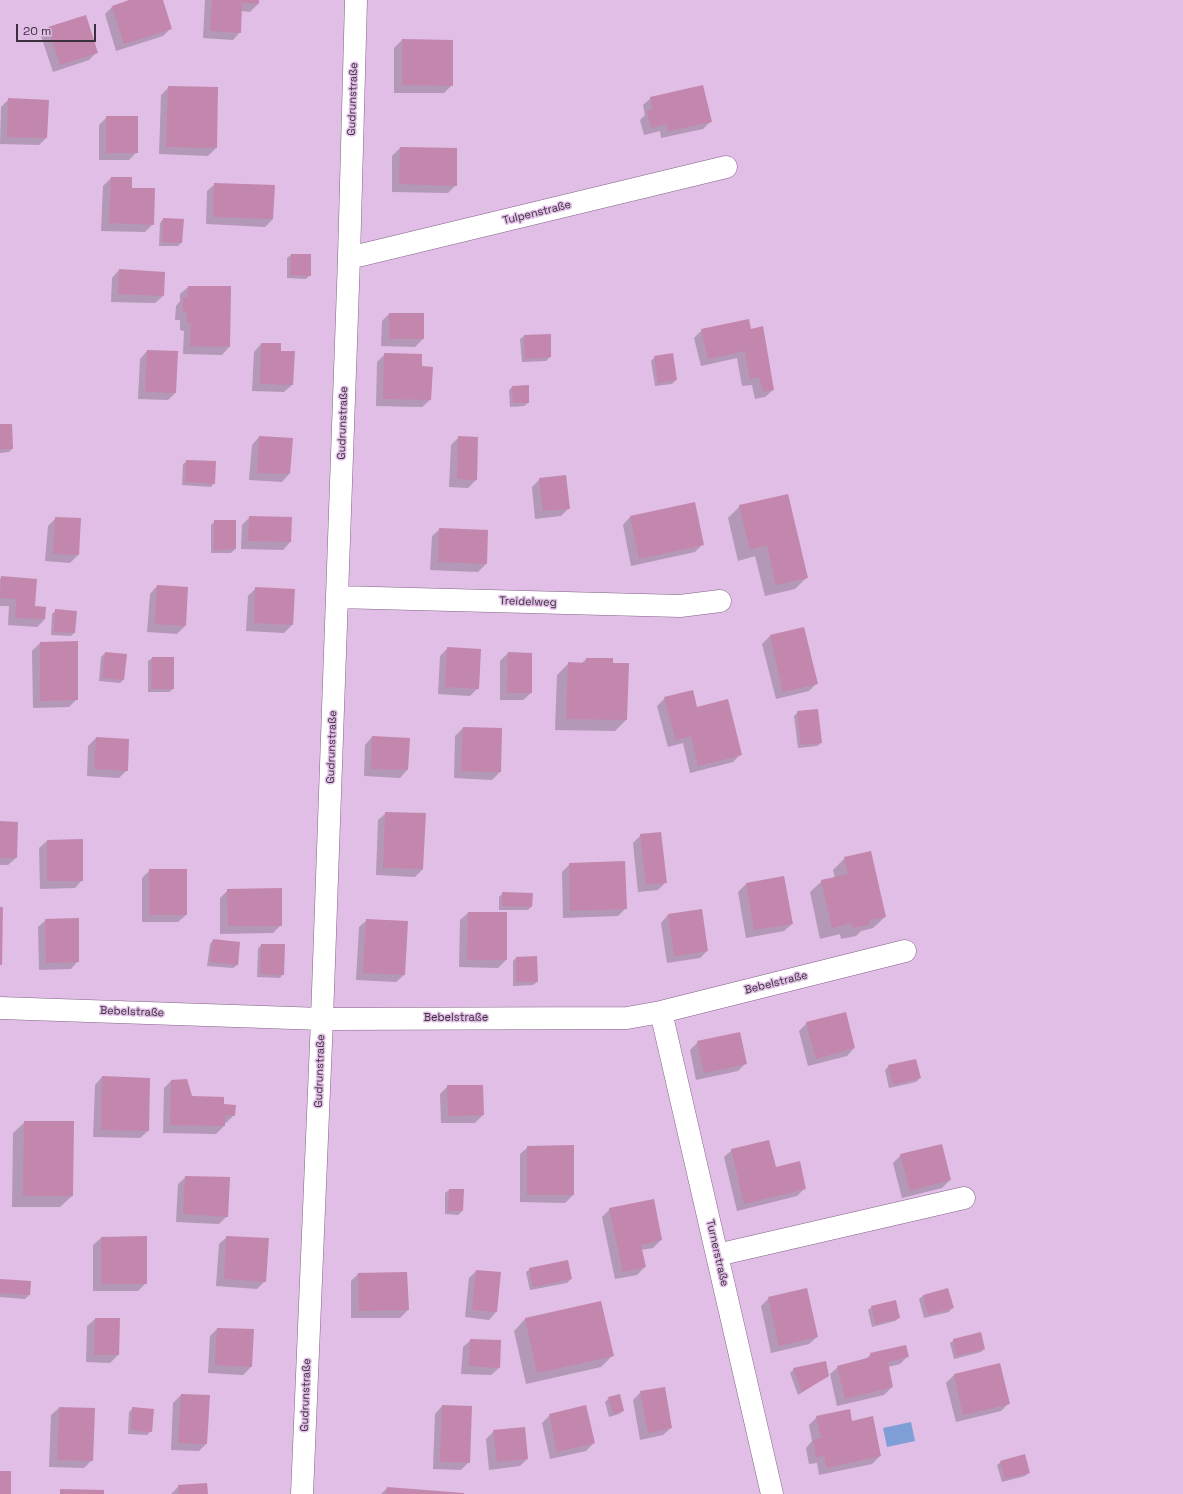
<!DOCTYPE html>
<meta charset="utf-8">
<style>
body{margin:0}
#map{position:relative;width:1183px;height:1494px;overflow:hidden;background:#e0bee5;font-family:"Space Grotesk",sans-serif}
canvas{display:block}
.scale{position:absolute;left:16px;top:24px;width:80px;height:18px;box-sizing:border-box;border:2px solid #3c2f3e;border-top:0;padding-left:5px;font-size:12px;line-height:14px;white-space:nowrap;color:#3c2f3e;-webkit-text-stroke:3px #e0bee5;paint-order:stroke}
</style>
<div id="map">
<canvas width="1183" height="1494"></canvas>
<div class="scale">20 m</div>
</div>
<script>
const g = document.querySelector('canvas').getContext('2d');
g.lineJoin = 'round';
function fill(path, color) { g.fillStyle = color; g.fill(path, 'evenodd'); }
const shape = rows => new Path2D(rows.map(r => 'M' + r).join(''));
function trace(path, color, width, dash) { g.strokeStyle = color; g.lineWidth = width; g.lineCap = dash ? 'butt' : 'round'; g.setLineDash(dash || []); g.stroke(path); }
function drawText(font, color, halo, rows, align = 'center') {
  g.font = font + ' "Space Grotesk",sans-serif'; g.lineWidth = 3; g.setLineDash([]); g.textBaseline = 'middle'; g.strokeStyle = halo; g.fillStyle = color; for (const [text, x, y, turn = 0] of rows) {
    g.save(); g.translate(x, y); g.rotate((+turn || 0) * Math.PI / 180); g.textAlign = isNaN(turn) ? turn : align; if (halo) g.strokeText(text, 0, 0); g.fillText(text, 0, 0); g.restore();
  }
}
fill(shape([
 [911,1422,915,1441,887,1447,883,1428]
]), '#7f9ed6');
fill(shape([
 [132,0,162,0,171,28,163,36,116,51,105,14,112,7],
 [205,0,258,0,258,4,250,12,241,11,240,32,233,40,203,38],
 [49,28,97,52,89,60,53,72,41,36],
 [402,40,452,85,444,93,394,93,394,48],
 [169,87,216,148,208,156,159,154,161,95],
 [651,98,711,121,703,129,661,138,660,131,644,135,640,120,645,115,643,105],
 [9,99,46,138,39,145,0,144,1,107],
 [107,117,137,152,129,160,99,160,99,125],
 [400,148,456,185,448,193,392,192,392,156],
 [111,178,131,189,153,224,145,232,101,231,103,186],
 [215,184,273,219,265,227,206,224,207,191],
 [163,219,181,243,178,246,159,246,160,223],
 [291,255,310,275,306,279,287,278,287,258],
 [119,270,163,296,155,303,111,302,112,278],
 [188,287,229,347,222,355,183,354,184,331,180,330,180,320,175,320,176,306,180,301,180,294],
 [389,314,423,339,415,347,381,346,382,321],
 [702,330,750,330,773,390,765,397,755,399,752,385,742,386,737,358,701,366,694,338],
 [550,335,550,357,546,361,522,362,520,339,524,336],
 [261,344,280,352,292,385,284,392,252,391,254,352],
 [147,351,175,393,168,400,138,399,140,359],
 [385,354,421,367,430,400,422,407,376,406,377,362],
 [655,357,676,380,672,384,655,386,651,361],
 [512,387,528,403,524,406,510,407,509,390],
 [0,425,12,449,9,452,0,453],
 [259,437,292,439,289,474,282,482,249,480,252,445],
 [458,438,476,480,468,488,449,487,451,445],
 [187,461,214,483,211,487,182,485,183,464],
 [540,479,569,508,561,516,535,519,532,487],
 [740,506,807,577,795,589,765,596,755,556,738,561,728,518],
 [250,517,291,518,290,542,283,550,241,549,242,525],
 [630,517,703,544,695,552,631,566,623,525],
 [56,518,78,555,70,563,45,561,48,526],
 [215,521,235,521,235,549,231,553,211,553,211,525],
 [440,529,486,564,478,572,430,570,432,536],
 [2,577,34,607,45,608,45,619,37,627,8,625,9,606,0,606,0,579],
 [157,586,185,626,177,634,147,632,150,594],
 [256,588,292,625,284,633,246,631,248,596],
 [56,610,74,633,71,636,51,635,52,614],
 [804,628,817,683,809,691,776,699,762,644,770,636],
 [77,642,77,699,69,707,33,708,32,651,40,643],
 [448,648,478,688,470,696,438,694,440,656],
 [105,653,123,680,120,683,99,681,101,657],
 [508,653,531,693,523,700,500,700,500,661],
 [152,658,173,689,169,692,148,692,148,661],
 [586,659,626,720,615,731,555,730,557,675,569,663,581,664],
 [665,698,697,708,741,754,733,762,690,773,683,743,668,747,657,706],
 [798,712,821,743,817,746,798,748,794,716],
 [463,728,501,729,500,772,492,780,454,778,455,736],
 [372,737,407,770,400,778,364,776,365,745],
 [96,738,127,770,119,778,87,776,88,746],
 [386,813,423,869,415,877,376,875,378,820],
 [0,822,16,858,8,865,0,865],
 [641,835,666,882,658,890,638,892,633,843],
 [47,841,82,880,75,888,40,889,39,848],
 [845,858,885,917,873,928,861,931,856,936,841,939,840,934,820,939,810,892,822,881,835,878,833,870],
 [570,864,626,908,618,916,563,918,562,872],
 [150,870,186,915,178,922,142,922,142,878],
 [784,877,792,924,784,931,746,938,738,892,746,884],
 [228,890,281,925,273,933,220,934,220,898],
 [503,893,532,906,528,910,499,910,499,897],
 [468,913,506,913,506,960,498,968,459,967,460,920],
 [668,915,707,951,700,958,667,963,661,923],
 [46,920,78,961,71,969,39,970,38,927],
 [367,920,404,975,396,982,356,980,359,927],
 [213,940,237,965,233,968,207,966,210,944],
 [261,945,283,974,280,978,257,977,258,949],
 [516,958,537,982,533,985,513,986,513,961],
 [807,1023,854,1048,847,1056,808,1066,799,1031],
 [698,1042,746,1063,738,1071,696,1080,690,1050],
 [889,1066,920,1078,916,1082,889,1088,885,1070],
 [102,1077,148,1131,140,1138,93,1137,95,1085],
 [171,1081,191,1097,223,1105,234,1115,226,1123,224,1123,224,1126,216,1134,163,1133,164,1088],
 [448,1086,483,1115,475,1123,441,1123,440,1094],
 [25,1122,72,1196,60,1207,12,1207,13,1133],
 [528,1147,573,1195,565,1203,520,1202,520,1154],
 [732,1150,775,1168,805,1188,797,1196,737,1211,724,1157],
 [901,1155,950,1180,942,1188,902,1198,893,1163],
 [186,1177,227,1216,219,1224,176,1222,178,1184],
 [449,1190,462,1211,458,1215,445,1214,445,1193],
 [610,1209,661,1240,653,1248,641,1250,645,1267,637,1275,615,1279,602,1217],
 [227,1237,265,1281,257,1289,216,1286,219,1244],
 [101,1238,146,1283,138,1291,93,1291,93,1245],
 [530,1269,571,1279,567,1283,530,1290,526,1272],
 [476,1271,496,1312,489,1320,465,1317,469,1278],
 [406,1273,408,1310,400,1318,351,1318,351,1281,358,1274],
 [0,1280,29,1295,25,1299,0,1297],
 [947,1289,952,1308,949,1312,924,1318,919,1299,923,1296],
 [769,1298,817,1337,809,1344,771,1353,761,1306],
 [872,1307,899,1318,895,1321,872,1327,868,1310],
 [95,1319,119,1319,118,1355,110,1363,86,1362,87,1326],
 [525,1319,613,1355,601,1367,526,1384,514,1331],
 [217,1329,251,1367,243,1375,208,1373,210,1336],
 [471,1340,499,1368,491,1375,461,1374,463,1347],
 [954,1340,984,1349,981,1352,954,1359,950,1343],
 [871,1354,908,1356,900,1364,888,1367,892,1387,884,1395,837,1406,830,1374,838,1367,865,1360],
 [999,1364,1008,1404,1001,1411,956,1422,946,1383,954,1375],
 [794,1369,828,1376,798,1395,790,1373],
 [641,1392,671,1428,663,1435,640,1440,633,1400],
 [181,1395,206,1444,199,1451,171,1450,173,1403],
 [609,1398,623,1411,619,1414,609,1417,605,1402],
 [442,1406,469,1462,461,1470,433,1469,435,1414],
 [59,1408,92,1460,84,1468,49,1467,51,1415],
 [133,1408,151,1431,147,1435,128,1434,129,1412],
 [550,1415,594,1443,586,1451,550,1459,542,1423],
 [817,1417,851,1422,880,1456,872,1464,819,1475,817,1463,809,1464,806,1448,812,1441,809,1425],
 [494,1431,527,1459,520,1466,489,1470,486,1439],
 [1001,1462,1029,1473,1025,1476,1002,1482,997,1465],
 [179,1486,207,1494,171,1494],
 [387,1488,465,1494,381,1494]
]), '#0003');
fill(shape([
 [129,0,163,0,172,29,124,44,112,6],
 [212,0,259,0,259,4,242,3,241,33,210,31],
 [86,15,98,53,60,65,48,27],
 [402,39,453,40,453,86,402,85],
 [703,85,712,122,668,131,667,124,651,128,647,111,653,109,650,97],
 [168,86,218,87,217,148,166,147],
 [8,98,49,100,47,138,7,137],
 [106,116,138,116,138,153,106,153],
 [400,147,457,148,457,186,399,184],
 [111,177,132,177,132,188,155,188,154,225,109,223],
 [214,183,275,185,273,219,213,217],
 [163,218,184,219,182,243,162,242],
 [291,254,311,254,311,276,290,275],
 [119,269,165,272,164,296,118,294],
 [188,286,231,286,230,347,190,346,191,323,187,323,187,312,183,312,183,297,188,297],
 [389,313,424,313,424,339,389,339],
 [749,319,751,329,763,326,774,390,763,392,759,377,750,379,745,351,708,359,701,329],
 [551,334,551,357,525,359,524,335],
 [261,343,281,343,281,351,295,351,293,385,260,384],
 [147,350,178,351,176,393,145,392],
 [384,353,422,354,422,366,433,367,431,400,383,399],
 [673,353,677,380,658,383,654,356],
 [529,385,529,403,513,403,512,386],
 [0,424,12,424,13,449,0,449],
 [259,436,293,438,290,474,257,473],
 [458,436,478,437,477,480,457,479],
 [186,460,216,461,215,484,185,482],
 [566,475,570,509,543,511,539,478],
 [788,494,808,578,776,585,767,545,750,550,739,505],
 [695,502,704,545,639,559,630,516],
 [249,516,292,517,291,542,248,541],
 [55,517,81,518,79,555,53,554],
 [214,520,236,520,236,549,214,550],
 [439,528,488,530,487,564,438,562],
 [1,576,37,579,35,606,46,607,45,619,15,618,16,599,0,598],
 [157,585,188,587,186,626,155,624],
 [255,587,295,589,293,625,254,623],
 [55,609,77,611,75,633,54,632],
 [804,627,818,684,783,692,770,635],
 [78,641,78,700,40,701,40,642],
 [447,647,481,649,479,689,445,687],
 [105,652,127,654,124,680,102,678],
 [508,652,532,653,532,693,507,693],
 [152,657,174,657,174,689,151,689],
 [586,658,613,658,613,663,629,663,627,720,566,719,568,662,586,663],
 [693,690,697,707,728,699,742,755,698,766,691,736,676,740,664,697],
 [818,709,822,743,801,745,797,711],
 [463,727,502,728,501,772,461,771],
 [372,736,410,738,408,770,371,769],
 [96,737,129,739,128,771,94,769],
 [385,812,426,813,423,869,383,868],
 [0,821,18,822,17,858,0,858],
 [661,832,667,883,646,885,640,834],
 [83,839,83,881,47,881,47,840],
 [871,851,886,917,870,920,869,925,852,928,851,923,832,928,821,880,848,874,844,857],
 [625,861,627,909,570,911,569,863],
 [149,869,187,869,187,915,149,915],
 [784,876,793,924,754,930,746,883],
 [282,888,282,926,228,926,227,889],
 [502,892,533,893,532,907,502,906],
 [0,907,3,907,2,965,0,965],
 [702,909,708,951,674,956,668,914],
 [468,912,507,912,507,960,467,960],
 [79,918,79,962,46,963,45,919],
 [366,919,408,921,405,975,363,973],
 [213,939,240,942,238,965,210,962],
 [261,944,285,944,284,975,260,974],
 [537,956,538,982,516,982,516,957],
 [846,1012,855,1048,816,1059,806,1022],
 [740,1032,747,1064,704,1073,697,1041],
 [916,1059,921,1078,893,1085,888,1065],
 [102,1076,150,1078,149,1131,101,1130],
 [187,1079,192,1096,224,1097,224,1104,236,1105,235,1116,225,1115,225,1126,170,1125,171,1080],
 [447,1085,483,1085,484,1115,448,1116],
 [24,1121,74,1121,73,1196,23,1196],
 [769,1140,776,1167,800,1161,806,1189,744,1204,731,1149],
 [942,1144,951,1180,910,1191,900,1154],
 [574,1145,574,1195,527,1195,527,1146],
 [185,1176,230,1177,228,1217,183,1214],
 [449,1189,464,1189,463,1211,448,1211],
 [654,1199,662,1240,641,1245,646,1267,623,1272,609,1208],
 [147,1236,147,1284,101,1284,101,1237],
 [226,1236,269,1238,266,1282,224,1279],
 [568,1260,572,1279,533,1287,529,1268],
 [476,1270,501,1272,497,1312,472,1310],
 [407,1272,409,1310,359,1311,358,1273],
 [0,1279,31,1281,30,1295,0,1293],
 [807,1288,818,1337,779,1346,768,1297],
 [948,1288,954,1308,928,1315,923,1295],
 [896,1300,900,1318,876,1324,871,1306],
 [601,1301,614,1356,537,1373,525,1318],
 [95,1318,120,1318,119,1355,94,1355],
 [217,1328,254,1329,252,1367,215,1365],
 [981,1332,985,1349,957,1356,953,1339],
 [470,1339,501,1340,500,1368,469,1366],
 [906,1345,909,1357,888,1362,893,1387,845,1399,837,1366,871,1357,870,1353],
 [826,1361,829,1376,802,1392,793,1368],
 [1000,1363,1010,1404,963,1415,954,1374],
 [665,1387,672,1428,648,1433,640,1391],
 [181,1394,210,1395,207,1444,178,1443],
 [620,1394,624,1411,613,1414,608,1397],
 [442,1405,472,1406,470,1463,440,1462],
 [586,1405,595,1443,557,1452,549,1414],
 [59,1407,95,1408,93,1461,57,1460],
 [132,1407,154,1409,152,1432,131,1430],
 [850,1409,852,1421,873,1416,881,1456,826,1468,824,1456,816,1457,813,1440,821,1438,816,1416],
 [525,1427,528,1459,497,1462,493,1430],
 [1025,1454,1030,1473,1005,1479,1000,1461],
 [0,1471,11,1471,11,1494,0,1494],
 [207,1483,208,1494,179,1494,178,1485],
 [387,1487,464,1493,464,1494,386,1494],
 [60,1489,104,1490,104,1494,60,1494]
]), '#c386ac');
const minor = shape([
 [349,258,726,167],
 [337,597,680,606,720,601],
 [0,1008,322,1019,627,1018,661,1012,905,951],
 [661,1012,772,1494],
 [717,1255,964,1198],
 [302,1494,322,1019,349,258,356,0]
]);
trace(minor, '#816385', 23);
trace(minor, '#fff', 22);
drawText('11px', '#3c2f3e', '#e0bee5', [
 ["Gudrunstraße",353,99,-88],
 ["Tulpenstraße",537,213,-14],
 ["Gudrunstraße",343,423,-88],
 ["Treidelweg",528,602,2],
 ["Gudrunstraße",332,747,-88],
 ["Bebelstraße",776,983,-14],
 ["Bebelstraße",132,1012,2],
 ["Bebelstraße",456,1018],
 ["Gudrunstraße",320,1071,-88],
 ["Turnerstraße",717,1253,77],
 ["Gudrunstraße",306,1395,-88]
]);
</script>
